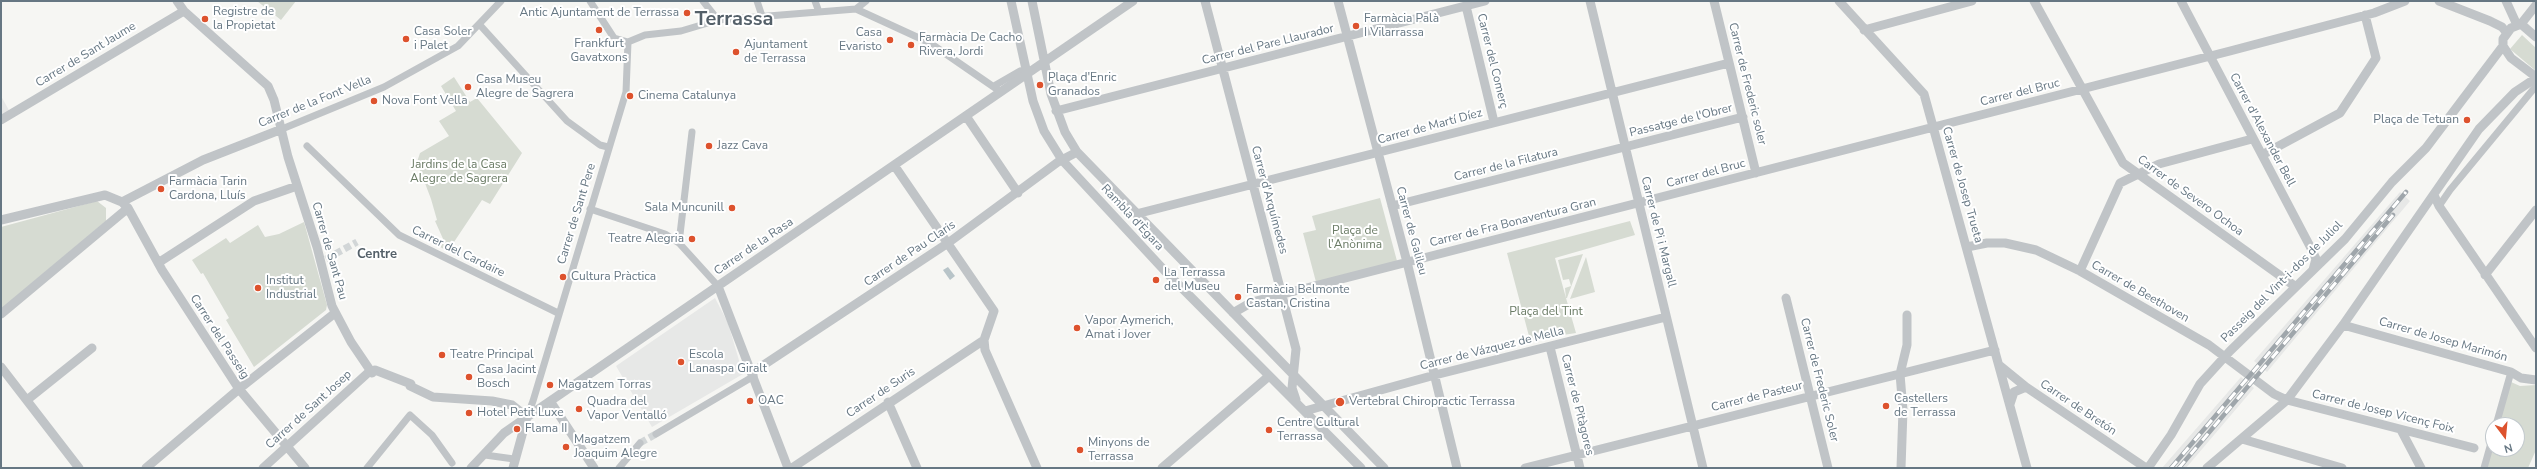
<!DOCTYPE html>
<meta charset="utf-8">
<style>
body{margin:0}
#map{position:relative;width:2537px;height:469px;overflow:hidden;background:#f6f6f3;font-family:"Nunito Sans",sans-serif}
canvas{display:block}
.frame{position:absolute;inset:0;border:2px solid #667783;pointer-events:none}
.north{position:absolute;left:2485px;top:417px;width:40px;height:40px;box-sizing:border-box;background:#fff;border:1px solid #c2c9cd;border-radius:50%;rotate:164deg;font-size:11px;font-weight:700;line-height:16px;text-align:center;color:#667783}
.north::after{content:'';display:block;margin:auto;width:14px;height:18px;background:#dd522d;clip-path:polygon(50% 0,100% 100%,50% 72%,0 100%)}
</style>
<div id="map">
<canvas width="2537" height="469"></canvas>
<div class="frame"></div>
<div class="north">N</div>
</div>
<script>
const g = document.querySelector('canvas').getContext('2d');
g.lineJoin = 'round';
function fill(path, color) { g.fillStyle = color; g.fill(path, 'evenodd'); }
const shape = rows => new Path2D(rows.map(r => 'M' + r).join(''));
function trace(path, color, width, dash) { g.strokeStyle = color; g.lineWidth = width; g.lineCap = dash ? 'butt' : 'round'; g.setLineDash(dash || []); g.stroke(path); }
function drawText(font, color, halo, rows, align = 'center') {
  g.font = font + ' "Nunito Sans",sans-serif'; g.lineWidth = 4; g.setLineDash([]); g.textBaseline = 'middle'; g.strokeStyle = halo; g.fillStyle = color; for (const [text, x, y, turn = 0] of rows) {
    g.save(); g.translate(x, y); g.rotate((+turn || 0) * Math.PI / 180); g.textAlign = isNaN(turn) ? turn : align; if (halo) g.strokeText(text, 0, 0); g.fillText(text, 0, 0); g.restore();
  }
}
fill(shape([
 [1,96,10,112,1,117],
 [2400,192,2410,201,2267,372,2254,361],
 [715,298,728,323,743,374,652,427,616,366],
 [2241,377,2254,388,2186,468,2162,468]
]), '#e7e8e7');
fill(shape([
 [257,1,296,1,281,20],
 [2522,35,2536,48,2536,71,2510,49],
 [454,77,470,102,477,98,522,153,490,204,482,200,448,251,440,247,444,241,435,221,437,220,431,199,417,162,420,153,449,136,439,121,456,111,441,86],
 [1380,198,1397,261,1316,282,1303,233,1316,230,1312,216],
 [97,201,106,208,106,221,1,309,1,227],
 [1630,221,1635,235,1555,258,1566,298,1565,288,1571,286,1569,279,1563,280,1558,260,1583,254,1567,298,1566,298,1576,333,1530,340,1507,253],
 [304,222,327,305,326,310,254,367,226,320,229,318,203,273,201,274,192,260,226,238,230,243,258,225,265,237,279,234],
 [1586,257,1595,292,1570,299],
 [2511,382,2520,386,2536,385,2536,450,2528,468,2486,468,2493,445,2493,449,2517,449,2517,425,2499,425]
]), '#d6dbd2');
fill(shape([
 [948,267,955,276,950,280,943,270]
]), '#b8c4c8');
trace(shape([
 [326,259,357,242],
 [640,443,656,434]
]), '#d2d6d7', 7, [7, 3.5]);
trace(shape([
 [590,1,614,38,628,42,645,35,681,31,718,20,856,9,930,43,1001,92],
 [703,1,718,20],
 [757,1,762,16],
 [815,1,819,12],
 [856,9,866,1],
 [479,24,567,121,600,145,608,147],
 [994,86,1020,71],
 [282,129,384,87,458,46,501,1],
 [307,146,399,235,558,313],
 [2439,206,2450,190,2536,86],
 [590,209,665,234,679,243,718,286],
 [679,243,692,132],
 [527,417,533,401,626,92,628,42],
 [2496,425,2511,372],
 [656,434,754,376],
 [485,455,514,459],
 [367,468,410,415,432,435,452,463],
 [619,468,640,443],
 [2484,468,2493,436]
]), '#c0c4c7', 7);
trace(shape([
 [177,1,184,11,268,86,274,100,288,157,317,247,332,306,351,342,372,373,375,370,411,384,410,386,433,397,492,401,512,405,527,417],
 [1011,1,1033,101,1044,131,1062,160,1164,270,1361,468],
 [1032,1,1051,94,1065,132,1077,152,1384,468],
 [1205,1,1296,349,1292,388,1296,400],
 [1338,1,1407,262,1457,468],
 [1590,1,1703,468],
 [1714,1,1756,173],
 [1839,1,1924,94,2027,468],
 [2034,1,2123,163,2296,287],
 [2181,1,2313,252,2316,259,2313,270],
 [2439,1,2490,21,2502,27,2506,32],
 [2506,1,2517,25],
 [1466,6,1494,122],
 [2521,24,2536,5],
 [1864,30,1972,1],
 [2536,37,2521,24,2511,28,2503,39,2503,46,2511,58,2536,77],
 [1056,111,1485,1],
 [966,116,1018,193],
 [1,120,184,11],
 [2262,155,2340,113,2376,58,2365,15],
 [894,165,994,311,984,340,985,350,1037,468],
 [2434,195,2439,206,2536,348],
 [122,202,203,160,282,129],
 [1392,206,1743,117],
 [1136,214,1729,63],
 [1,220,105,195,122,202,128,208,162,270,239,389,305,468],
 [1967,247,1987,243,2005,243,2036,250,2080,271,2209,345,2274,394,2287,400,2474,448],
 [158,263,254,201,297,186],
 [2080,271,2120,183,2159,164,2252,139],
 [2485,275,2536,210],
 [718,286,788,468],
 [1786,298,1828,468],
 [1233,313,1252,302,2230,51,2374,13,2405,1],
 [1,314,128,208],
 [2343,325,2511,372,2521,378,2536,380],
 [1550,347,1580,468],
 [1999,365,2026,387,2146,468],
 [1,367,79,468],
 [753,372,948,243,1058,162,1077,152],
 [27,400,92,348],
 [550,401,594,468],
 [888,402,917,468],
 [2010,404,2014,392,2026,387],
 [1305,411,1435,375,1666,317],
 [2401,430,2421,468],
 [2242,439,2342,468],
 [146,468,239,389,335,313],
 [263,468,370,371],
 [471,468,504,433,527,417,1133,1],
 [513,468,527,417],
 [792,468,984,340],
 [1162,468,1269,376],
 [1525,468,1995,350],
 [1901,468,1903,410,1900,374,1907,345,1907,315],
 [2148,468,2171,435,2200,384,2230,351,2345,239,2392,182,2426,148,2503,46],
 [2207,468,2287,400,2343,325,2479,129,2515,92,2536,78]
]), '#c0c4c7', 9);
const rail = shape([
 [2171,468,2406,192],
 [2179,468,2393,215]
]);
trace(rail, '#9fa6ab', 4.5);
trace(rail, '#fff', 3, [9]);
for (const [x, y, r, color] of [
 [687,13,4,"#dd522d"],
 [205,19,4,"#dd522d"],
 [1356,26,4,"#dd522d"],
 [599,30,4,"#dd522d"],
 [406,39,4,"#dd522d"],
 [890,40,4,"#dd522d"],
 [911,45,4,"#dd522d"],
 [736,52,4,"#dd522d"],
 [1040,85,4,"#dd522d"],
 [468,87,4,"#dd522d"],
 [630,96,4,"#dd522d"],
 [374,101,4,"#dd522d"],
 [2467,120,4,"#dd522d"],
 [709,146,4,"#dd522d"],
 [161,189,4,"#dd522d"],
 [732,208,4,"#dd522d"],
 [692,239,4,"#dd522d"],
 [563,277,4,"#dd522d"],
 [1156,280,4,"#dd522d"],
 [258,288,4,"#dd522d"],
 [1238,297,4,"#dd522d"],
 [1077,328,4,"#dd522d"],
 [442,355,4,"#dd522d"],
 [681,362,4,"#dd522d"],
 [469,377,4,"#dd522d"],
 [550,385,4,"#dd522d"],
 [750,401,4,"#dd522d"],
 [1340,402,5,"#dd522d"],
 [1886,406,4,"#dd522d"],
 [579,409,4,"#dd522d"],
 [469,413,4,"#dd522d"],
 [517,429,4,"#dd522d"],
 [1269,430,4,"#dd522d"],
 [566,447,4,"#dd522d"],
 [1080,450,4,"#dd522d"]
]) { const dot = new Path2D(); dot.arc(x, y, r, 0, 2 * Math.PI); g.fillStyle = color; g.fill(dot); trace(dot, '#fff', 1.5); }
drawText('12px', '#667783', '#fff', [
 ["Registre de",213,12],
 ["la Propietat",213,26],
 ["Antic Ajuntament de Terrassa",679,13,"right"],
 ["Farmàcia Palà",1364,19],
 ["I Vilarrassa",1364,33],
 ["Casa Soler",414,32],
 ["i Palet",414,46],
 ["Casa",882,33,"right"],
 ["Evaristo",882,47,"right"],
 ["Farmàcia De Cacho",919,38],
 ["Rivera, Jordi",919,52],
 ["Frankfurt",599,44,"center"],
 ["Gavatxons",599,58,"center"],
 ["Ajuntament",744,45],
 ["de Terrassa",744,59],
 ["Plaça d'Enric",1048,78],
 ["Granados",1048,92],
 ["Casa Museu",476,80],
 ["Alegre de Sagrera",476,94],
 ["Cinema Catalunya",638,96],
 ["Nova Font Vella",382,101],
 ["Plaça de Tetuan",2459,120,"right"],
 ["Jazz Cava",717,146],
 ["Farmàcia Tarin",169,182],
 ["Cardona, Lluís",169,196],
 ["Sala Muncunill",724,208,"right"],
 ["Teatre Alegria",684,239,"right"],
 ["La Terrassa",1164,273],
 ["del Museu",1164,287],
 ["Cultura Pràctica",571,277],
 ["Institut",266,281],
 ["Industrial",266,295],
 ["Farmàcia Belmonte",1246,290],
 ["Castan, Cristina",1246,304],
 ["Vapor Aymerich,",1085,321],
 ["Amat i Jover",1085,335],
 ["Teatre Principal",450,355],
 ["Escola",689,355],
 ["Lanaspa Giralt",689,369],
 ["Casa Jacint",477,370],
 ["Bosch",477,384],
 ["Magatzem Torras",558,385],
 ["Castellers",1894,399],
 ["de Terrassa",1894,413],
 ["OAC",758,401],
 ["Quadra del",587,402],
 ["Vapor Ventalló",587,416],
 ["Vertebral Chiropractic Terrassa",1349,402],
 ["Hotel Petit Luxe",477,413],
 ["Centre Cultural",1277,423],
 ["Terrassa",1277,437],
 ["Flama II",525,429],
 ["Magatzem",574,440],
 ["Joaquim Alegre",574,454],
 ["Minyons de",1088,443],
 ["Terrassa",1088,457]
], 'left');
drawText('12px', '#667783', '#fff', [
 ["Carrer del Pare Llaurador",1268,45,-14],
 ["Carrer de Sant Jaume",86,55,-31],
 ["Carrer del Comerç",1492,61,76],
 ["Carrer de Frederic soler",1747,84,76],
 ["Carrer del Bruc",2020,93,-14],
 ["Carrer de la Font Vella",315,102,-22],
 ["Passatge de l'Obrer",1681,121,-14],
 ["Carrer de Martí Díez",1430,127,-15],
 ["Carrer d'Alexander Bell",2262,130,62],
 ["Carrer de la Filatura",1506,165,-14],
 ["Carrer del Bruc",1706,174,-15],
 ["Carrer de Josep Trueta",1962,185,74],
 ["Carrer de Severo Ochoa",2190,196,36],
 ["Carrer d'Arquímedes",1269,200,75],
 ["Carrer de Sant Pere",577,214,-73],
 ["Rambla d'Ègara",1132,218,47],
 ["Carrer de Fra Bonaventura Gran",1513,223,-14],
 ["Carrer de Galileu",1411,231,75],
 ["Carrer de Pi i Margall",1658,232,76],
 ["Carrer de la Rasa",754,247,-34],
 ["Carrer de Sant Pau",329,251,74],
 ["Carrer del Cardaire",458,252,26],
 ["Carrer de Pau Claris",910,254,-34],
 ["Passeig del Vint-i-dos de Juliol",2282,282,-45],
 ["Carrer de Beethoven",2140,292,30],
 ["Carrer del Passeig",219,337,57],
 ["Carrer de Josep Marimón",2443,340,16],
 ["Carrer de Vázquez de Mella",1492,349,-14],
 ["Carrer de Frederic Soler",1819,380,76],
 ["Carrer de Suris",881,393,-34],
 ["Carrer de Pasteur",1757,397,-14],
 ["Carrer de Pitàgores",1577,405,76],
 ["Carrer de Bretón",2078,408,34],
 ["Carrer de Sant Josep",309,410,-42],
 ["Carrer de Josep Vicenç Foix",2383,412,14]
]);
drawText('12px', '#6a7b65', '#fff', [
 ["Jardins de la Casa",459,165],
 ["Alegre de Sagrera",459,179],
 ["Plaça de",1355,231],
 ["l'Anònima",1355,245],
 ["Plaça del Tint",1546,312]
]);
drawText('bold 13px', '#546069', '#fff', [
 ["Centre",377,255]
]);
drawText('bold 20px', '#546069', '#fff', [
 ["Terrassa",734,20]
]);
</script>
